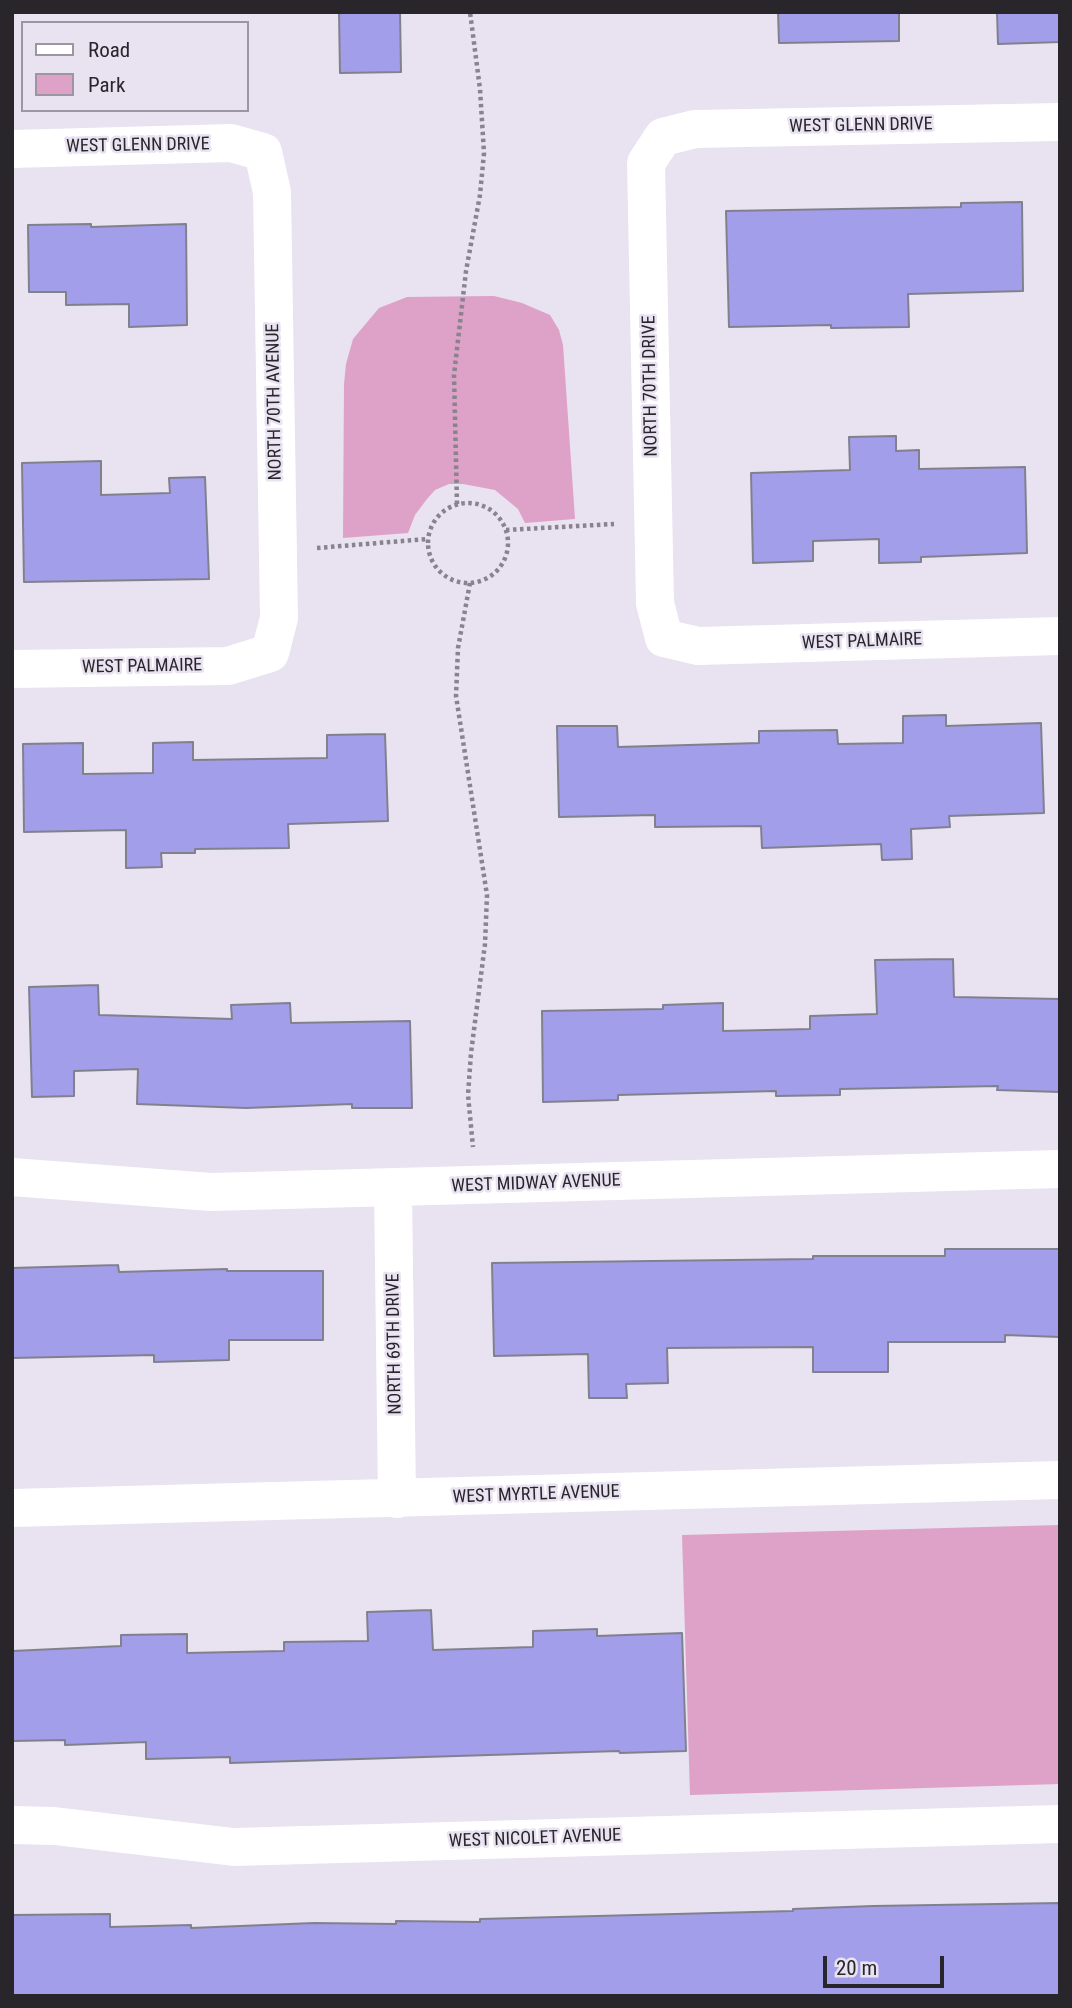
<!DOCTYPE html>
<style>
body{margin:0}
#map{position:relative;width:1072px;height:2008px;overflow:hidden;background:#e8e2f1;font-family:"Roboto Condensed",sans-serif}
canvas{display:block}
.frame{position:absolute;inset:0;border:14px solid #28252b;pointer-events:none}
.legend{position:absolute;left:21px;top:21px;width:228px;height:91px;box-sizing:border-box;background:#e8e2f1;border:2px solid #9b96a2;margin:0;padding:9px 12px;list-style:none;font-size:21px;color:#28252b}
.legend li{display:flex;align-items:center;gap:14px;height:35px}
.legend b{width:35px;border:2px solid #9b96a2}
.scale{position:absolute;left:823px;top:1956px;width:121px;height:32px;box-sizing:border-box;border:4px solid #28252b;border-top:0;padding-left:9px;font-size:21px;line-height:24px;white-space:nowrap;color:#28252b;-webkit-text-stroke:5px #e8e2f1;paint-order:stroke}
</style>
<div id="map">
<canvas width="1072" height="2008"></canvas>
<div class="frame"></div>
<ul class="legend">
<li><b style="height:9px;background:#fff"></b>Road</li>
<li><b style="height:19px;background:#dea1c7"></b>Park</li>
</ul>
<div class="scale">20 m</div>
</div>
<script>
const g = document.querySelector('canvas').getContext('2d');
g.lineJoin = 'round';
function fill(path, color) { g.fillStyle = color; g.fill(path, 'evenodd'); }
const shape = rows => new Path2D(rows.map(r => 'M' + r).join(''));
function trace(path, color, width, dash) { g.strokeStyle = color; g.lineWidth = width; g.lineCap = dash ? 'butt' : 'round'; g.setLineDash(dash || []); g.stroke(path); }
function drawText(font, color, halo, rows, align = 'center') {
  g.font = font + ' "Roboto Condensed",sans-serif'; g.lineWidth = 5; g.setLineDash([]); g.textBaseline = 'middle'; g.strokeStyle = halo; g.fillStyle = color; for (const [text, x, y, turn = 0] of rows) {
    g.save(); g.translate(x, y); g.rotate((+turn || 0) * Math.PI / 180); g.textAlign = isNaN(turn) ? turn : align; if (halo) g.strokeText(text, 0, 0); g.fillText(text, 0, 0); g.restore();
  }
}
fill(shape([
 [494,296,522,303,550,315,559,330,563,345,575,519,525,523,518,509,495,490,463,484,449,484,435,490,427,499,415,515,408,533,343,538,344,384,346,364,353,339,379,308,407,297],
 [1060,1525,1060,1784,690,1795,682,1535]
]), '#dea1c7');
const building = shape([
 [339,12,400,12,401,72,340,73,339,12],
 [778,12,899,12,899,41,779,43,778,12],
 [997,12,1060,12,1060,42,998,44,997,12],
 [1022,202,1023,291,908,294,909,327,831,328,831,325,729,327,726,211,961,207,961,203,1022,202],
 [91,224,91,227,186,224,187,325,129,327,129,304,66,305,66,292,29,292,28,225,91,224],
 [896,436,896,451,919,450,919,469,1025,467,1027,553,921,557,921,562,879,563,879,539,813,541,813,561,753,563,751,473,850,470,849,437,896,436],
 [101,461,101,495,170,493,169,478,205,477,209,579,24,582,22,463,101,461],
 [946,715,946,726,1041,723,1044,813,949,816,950,827,911,829,912,859,882,860,881,844,762,848,761,826,655,827,655,815,559,817,557,726,617,726,618,747,759,743,759,731,837,730,838,744,903,743,903,716,946,715],
 [385,734,388,821,288,824,289,848,195,849,195,853,161,853,162,867,126,868,126,830,24,832,23,744,83,743,83,774,153,773,153,743,193,742,193,760,327,758,327,735,385,734],
 [953,959,954,997,1060,999,1060,1092,997,1090,998,1086,840,1089,840,1095,776,1096,776,1091,618,1095,618,1100,543,1102,542,1011,663,1009,663,1005,723,1003,723,1031,810,1029,810,1016,877,1014,875,960,953,959],
 [98,985,99,1015,232,1019,231,1005,290,1003,291,1023,410,1021,412,1108,352,1108,352,1104,246,1108,137,1104,138,1069,74,1071,74,1096,32,1097,29,987,98,985],
 [945,1249,1060,1249,1060,1337,1005,1335,1005,1342,888,1342,888,1372,813,1372,813,1347,667,1348,668,1383,626,1384,627,1398,589,1398,588,1354,494,1356,492,1263,813,1259,813,1256,945,1256,945,1249],
 [118,1265,119,1272,227,1269,227,1271,323,1271,323,1340,229,1340,229,1360,154,1362,154,1355,12,1358,12,1268,118,1265],
 [431,1610,433,1650,533,1647,533,1631,597,1629,597,1636,682,1633,686,1751,620,1753,619,1751,230,1763,230,1757,146,1759,146,1742,65,1745,65,1740,12,1741,12,1651,121,1646,121,1635,187,1634,187,1653,284,1651,284,1642,368,1641,367,1612,431,1610],
 [1060,1903,1060,1996,12,1996,12,1915,110,1914,110,1927,191,1925,191,1928,314,1923,396,1924,396,1921,480,1922,480,1919,793,1911,793,1909,873,1906,1060,1903]
]);
fill(building, '#a39eea');
trace(building, '#81818e', 2);
trace(shape([
 '428 543a40 40 0 1 1 80 0a40 40 0 1 1-80 0Z',
 [457,504,454,375,466,271,480,195,484,153,480,89,470,12],
 [506,530,614,524],
 [317,548,427,539],
 [470,583,458,648,456,696,487,895,485,944,471,1053,468,1095,473,1147]
]), '#88838e', 4.5, [3.5, 3.5]);
trace(shape([
 [1060,122,695,129,663,137,646,163,655,603,664,638,698,646,1060,636],
 [12,149,231,143,263,152,272,192,279,618,270,653,228,666,12,669],
 [12,1177,211,1192,1060,1169],
 [393,1188,397,1499],
 [12,1825,54,1826,234,1847,1060,1824]
]), '#fff', 38);
trace(shape([
 [12,1508,1060,1480]
]), '#fff', 38);
drawText('18px', '#28252b', '#e8e2f1', [
 ["WEST GLENN DRIVE",861,126,-1],
 ["WEST GLENN DRIVE",138,146,-1],
 ["NORTH 70TH DRIVE",651,386,-91],
 ["NORTH 70TH AVENUE",275,402,-91],
 ["WEST PALMAIRE",862,642,-2],
 ["WEST PALMAIRE",142,667,-1],
 ["WEST MIDWAY AVENUE",536,1184,-2],
 ["NORTH 69TH DRIVE",395,1344,-91],
 ["WEST MYRTLE AVENUE",536,1495,-2],
 ["WEST NICOLET AVENUE",535,1839,-2]
]);
</script>
